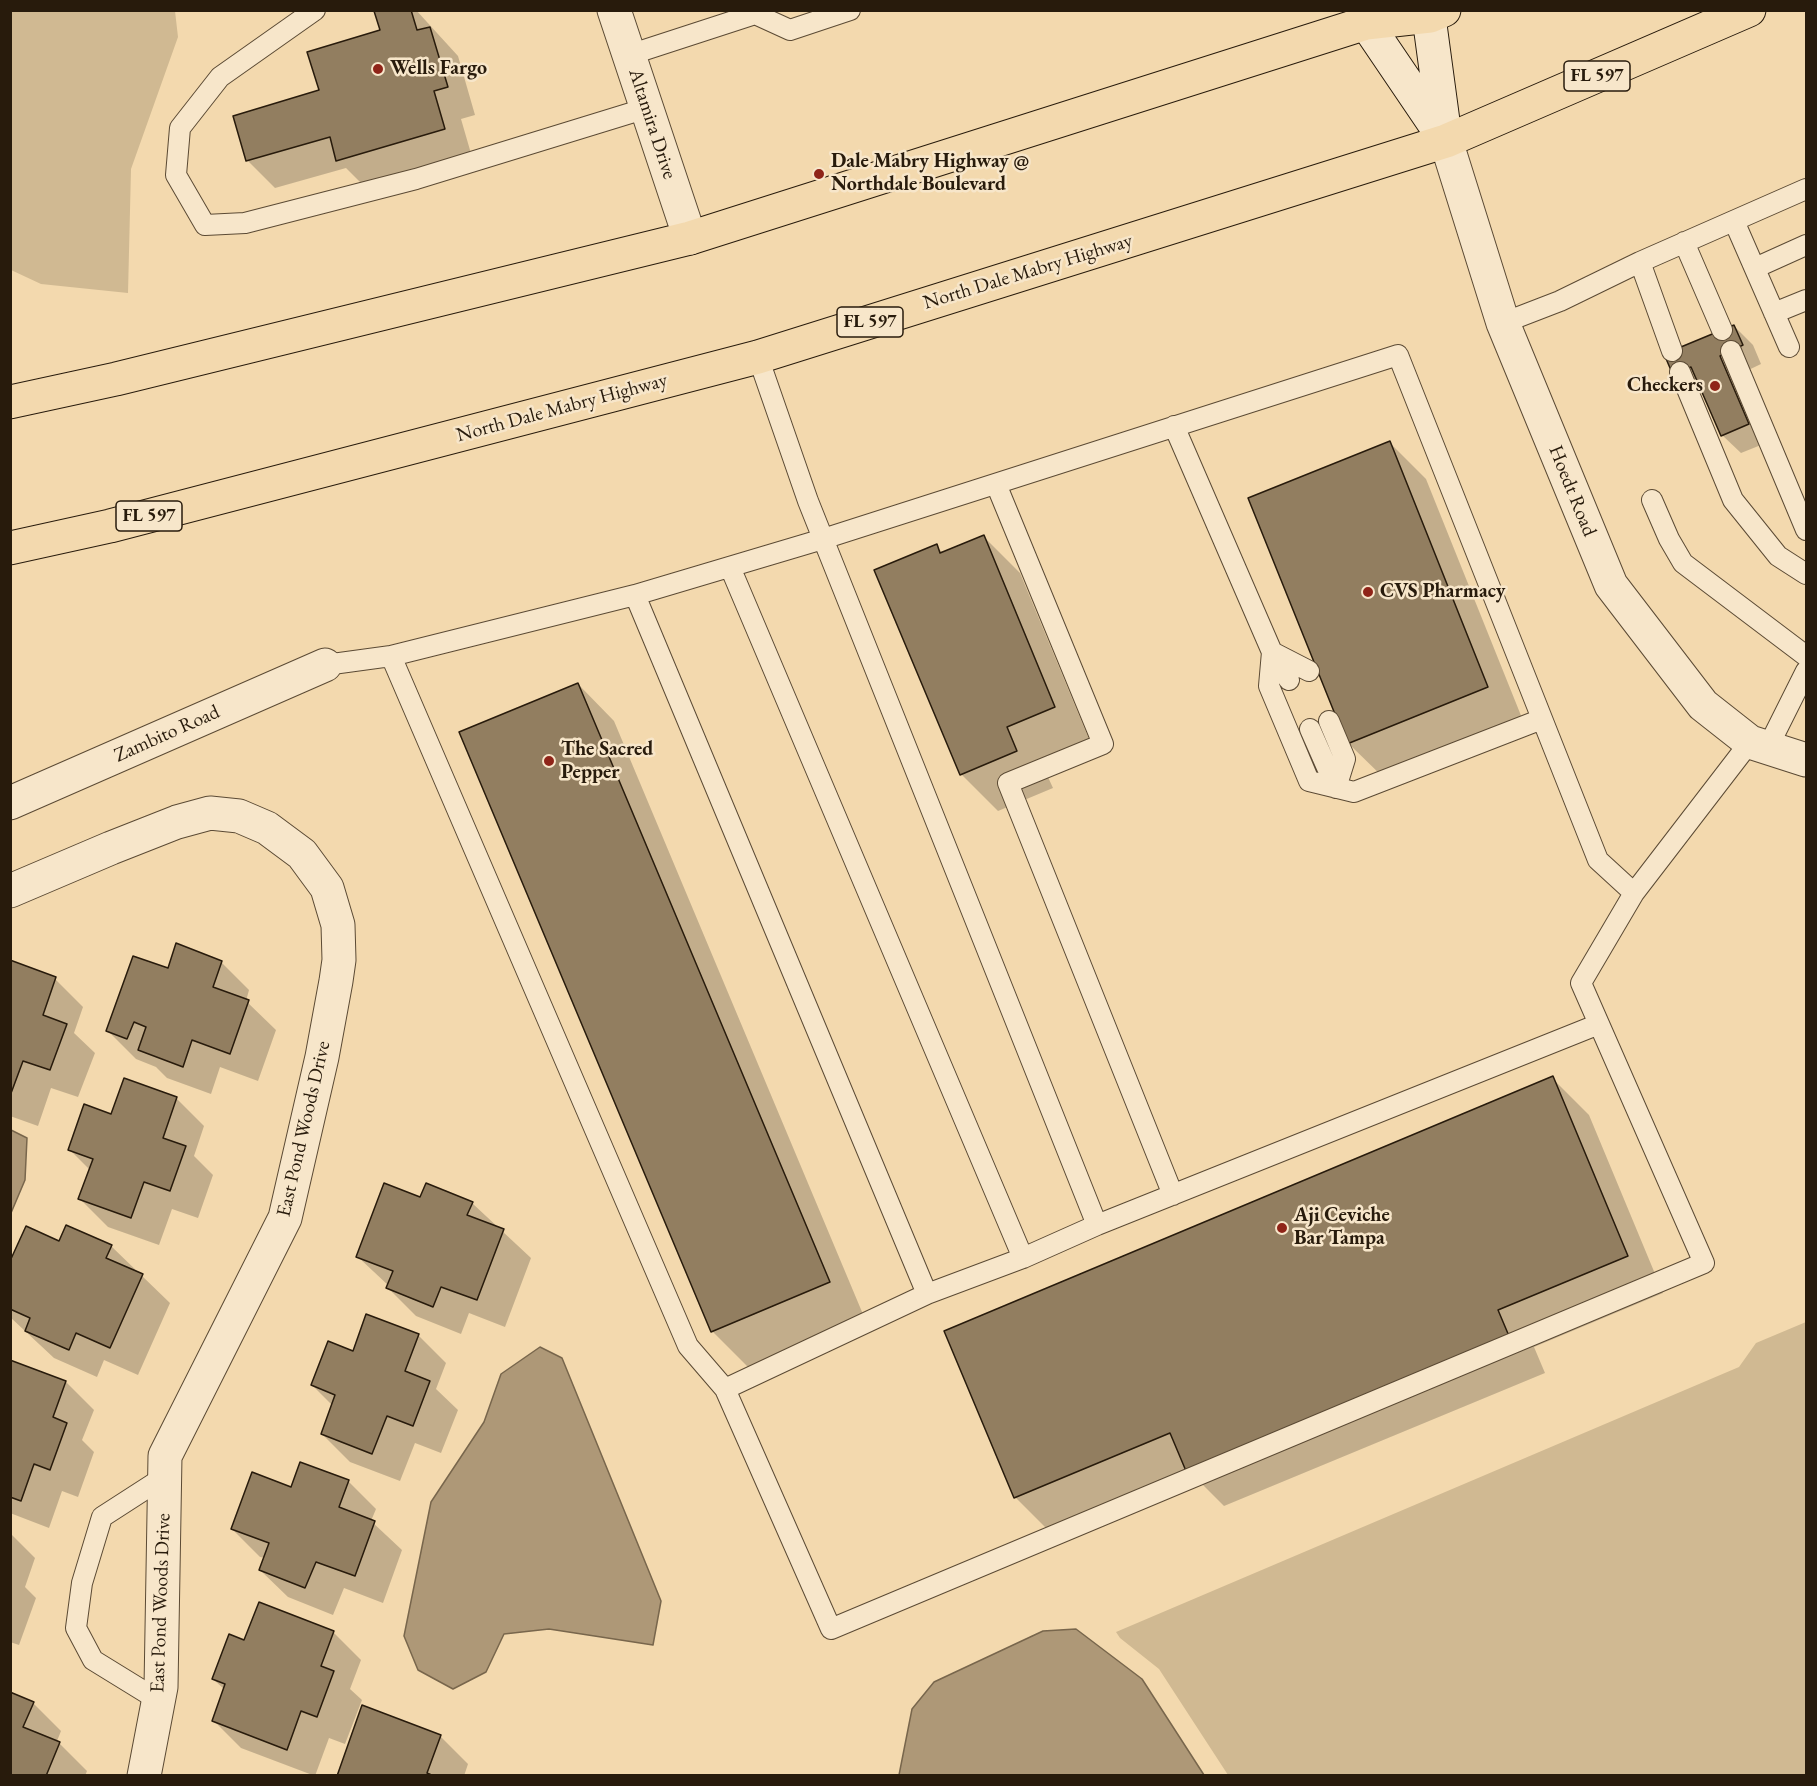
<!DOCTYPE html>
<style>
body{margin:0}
#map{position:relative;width:1817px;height:1786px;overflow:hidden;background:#f3d9ae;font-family:"EB Garamond",serif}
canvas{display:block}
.frame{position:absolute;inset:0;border:12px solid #281b0c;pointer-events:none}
</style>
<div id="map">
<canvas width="1817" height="1786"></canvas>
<div class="frame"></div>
</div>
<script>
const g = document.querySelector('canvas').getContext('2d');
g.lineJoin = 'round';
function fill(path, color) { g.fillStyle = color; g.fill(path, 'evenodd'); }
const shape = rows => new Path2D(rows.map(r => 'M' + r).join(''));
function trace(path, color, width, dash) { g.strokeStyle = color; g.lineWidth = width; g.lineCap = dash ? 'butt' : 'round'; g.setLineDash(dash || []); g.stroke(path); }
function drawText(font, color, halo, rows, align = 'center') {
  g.font = font + ' "EB Garamond",serif'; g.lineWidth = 5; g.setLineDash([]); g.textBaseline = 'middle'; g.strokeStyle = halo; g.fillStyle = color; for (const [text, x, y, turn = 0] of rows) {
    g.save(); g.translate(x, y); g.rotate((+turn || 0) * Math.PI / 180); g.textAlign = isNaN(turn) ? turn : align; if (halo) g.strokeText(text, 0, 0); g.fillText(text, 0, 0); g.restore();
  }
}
fill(shape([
 [11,10,175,11,178,37,131,169,128,293,41,284,11,270],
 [1806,1322,1806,1775,1228,1775,1159,1669,1120,1638,1116,1632,1739,1367,1756,1343]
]), '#d0b992');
const water = shape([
 [11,1130,27,1138,25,1180,11,1213,11,1130],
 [540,1347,562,1358,661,1601,653,1645,549,1629,504,1634,486,1672,453,1689,418,1670,404,1636,431,1502,484,1422,501,1374,540,1347],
 [1076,1629,1142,1679,1204,1775,899,1775,912,1709,934,1682,1043,1631,1076,1629]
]);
fill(water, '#ae9877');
trace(water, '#78664c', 1.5);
fill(shape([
 [382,10,416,10,458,56,475,115,461,119,472,157,366,188,346,168,275,188,247,160,382,31,376,12],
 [1734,326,1753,345,1761,364,1738,375,1766,443,1741,453,1722,435,1702,389,1692,393,1674,375],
 [1390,443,1426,479,1524,723,1385,779,1348,743],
 [984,537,1020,573,1091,744,1042,764,1053,788,998,811,961,774,936,546,943,553],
 [578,684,614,721,865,1319,749,1368,712,1331],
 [10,962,55,979,83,1007,74,1033,95,1053,78,1097,51,1088,38,1126,10,1116],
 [221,962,249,990,246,1001,276,1030,258,1081,220,1067,211,1094,167,1078,156,1067,136,1059,108,1031,169,970],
 [1552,1078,1589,1115,1663,1293,1534,1347,1545,1373,1224,1506,1193,1475,1052,1534,1015,1497],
 [176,1098,204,1126,194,1156,213,1175,198,1218,172,1209,159,1245,108,1227,80,1199,90,1170,70,1150,112,1116],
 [472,1203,531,1258,505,1327,469,1313,461,1334,416,1316,388,1288,389,1286,358,1257],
 [59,1243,111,1246,170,1303,138,1375,104,1360,97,1377,54,1358,10,1317,10,1265],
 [418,1335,446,1363,436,1389,458,1410,441,1453,415,1443,400,1481,350,1462,322,1434,333,1406,312,1385,354,1352],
 [10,1361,66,1382,94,1410,82,1440,94,1452,78,1497,62,1491,49,1528,10,1513],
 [348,1481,376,1509,371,1521,402,1550,383,1603,344,1588,333,1615,288,1597,260,1570,265,1558,260,1557,232,1529,292,1489],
 [10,1533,35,1558,25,1587,36,1598,19,1645,10,1642],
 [333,1632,361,1660,350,1689,362,1700,345,1744,329,1738,315,1776,241,1748,213,1720,225,1690,213,1679,245,1642],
 [10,1694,33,1703,61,1731,57,1741,87,1771,85,1776,10,1776],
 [440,1736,468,1764,464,1776,338,1776]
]), '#0003');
const building = shape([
 [411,10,417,30,430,27,448,87,434,91,445,129,336,161,330,137,246,161,233,116,319,90,307,52,380,30,374,11,411,10],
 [1734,325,1743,345,1720,356,1749,424,1721,436,1691,367,1673,375,1664,354,1734,325],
 [1390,441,1488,687,1347,744,1248,498,1390,441],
 [984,535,1055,707,1007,727,1017,751,960,775,874,570,937,544,940,553,984,535],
 [578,683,830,1282,711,1332,459,732,578,683],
 [176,943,222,961,213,987,249,1000,230,1054,192,1040,183,1067,138,1050,146,1027,134,1022,127,1039,106,1031,133,956,168,968,176,943],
 [10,960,56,977,43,1015,67,1024,50,1070,23,1061,10,1096,10,960],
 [1553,1076,1628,1256,1498,1310,1509,1336,1186,1471,1170,1433,1014,1498,944,1331,1553,1076],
 [124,1078,177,1097,163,1138,186,1146,170,1191,144,1182,131,1218,78,1199,93,1159,68,1150,84,1104,111,1114,124,1078],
 [384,1183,420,1197,426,1183,473,1202,467,1215,504,1229,477,1300,441,1287,433,1307,386,1288,393,1271,356,1257,384,1183],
 [66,1225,112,1245,106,1258,143,1274,110,1348,76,1333,69,1350,25,1331,30,1318,10,1309,10,1261,26,1226,59,1241,66,1225],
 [366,1314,419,1334,405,1371,430,1381,413,1426,387,1416,372,1454,321,1434,335,1395,311,1385,328,1341,353,1351,366,1314],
 [10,1360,66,1381,53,1417,67,1423,50,1470,34,1464,21,1501,10,1497,10,1360],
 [300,1462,349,1480,339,1507,375,1521,355,1576,316,1562,305,1588,259,1570,269,1543,231,1529,252,1472,291,1487,300,1462],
 [259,1602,334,1631,321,1666,334,1671,317,1717,301,1711,287,1750,212,1721,225,1684,212,1679,229,1634,244,1640,259,1602],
 [10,1692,34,1702,23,1727,60,1742,46,1776,10,1776,10,1692],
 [362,1705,441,1735,427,1773,434,1776,337,1776,362,1705]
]);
fill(building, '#927e60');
trace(building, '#281b0c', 1.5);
const lane = shape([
 [315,10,220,77,180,128,176,175,205,225,245,223,416,179,647,108],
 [755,14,790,30,850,10],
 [629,55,755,14,754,10],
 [1734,221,1789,347],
 [1684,242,1722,330],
 [1640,262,1672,351],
 [1755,268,1806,245],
 [1774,313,1806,300],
 [1503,323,1560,301,1640,262,1806,189],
 [1731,351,1806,530],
 [758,357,808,501,1097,1225,1023,1258,927,1294,725,1389,831,1629,1704,1263,1581,983,1634,893,1750,742],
 [1680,372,1733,500,1778,556,1806,574],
 [1174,426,1272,652,1269,686,1309,781,1354,792,1542,719],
 [996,484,1103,744,1008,783,1173,1195],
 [1652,500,1669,539,1683,563,1806,656],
 [730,567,1023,1258],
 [635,595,927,1294],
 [1272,652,1309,671],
 [1272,652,1289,680],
 [391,656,688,1346,725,1389],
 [325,665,391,656,635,595,823,539,1398,355,1598,860,1634,893],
 [1329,721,1345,759,1336,788],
 [1310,729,1336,788],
 [1768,747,1806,671],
 [1097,1225,1599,1024],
 [158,1700,93,1660,76,1628,82,1583,102,1517,164,1477]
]);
const street = shape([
 [614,10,690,238],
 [1446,141,1503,323,1611,585,1703,705,1750,742,1806,760],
 [10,803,325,665],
 [10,891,111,848,177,822,210,813,239,816,267,828,302,854,327,888,338,925,339,960,336,981,322,1057,285,1218,165,1456,161,1687,144,1776]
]);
const secondary = shape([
 [1362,10,1366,23,1446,141],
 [1428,10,1445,136]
]);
const primary = shape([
 [10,402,116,379,690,238,1366,23,1430,16,1444,10],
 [10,548,110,526,758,357,1446,141,1749,10]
]);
trace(lane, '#5b4a34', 22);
trace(street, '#5b4a34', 35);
trace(secondary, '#281b0c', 35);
trace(primary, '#281b0c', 35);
trace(lane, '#f7e6ca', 20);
trace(street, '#f7e6ca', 33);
trace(secondary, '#f7e6ca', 33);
trace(primary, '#f3d9ae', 33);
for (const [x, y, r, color] of [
 [378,69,6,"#8f2418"],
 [819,174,6,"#8f2418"],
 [1715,386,6,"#8f2418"],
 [1368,592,6,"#8f2418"],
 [549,761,6,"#8f2418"],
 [1282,1228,6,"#8f2418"]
]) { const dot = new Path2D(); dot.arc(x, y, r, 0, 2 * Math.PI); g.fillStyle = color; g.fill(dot); trace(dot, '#f7e6ca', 2); }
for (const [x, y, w] of [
 [1597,76,66],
 [870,322,66],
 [149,516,66]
]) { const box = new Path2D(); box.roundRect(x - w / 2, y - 15, w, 30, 4.5); g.fillStyle = '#f7e6ca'; g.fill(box); trace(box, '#281b0c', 1.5); }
drawText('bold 18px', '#281b0c', null, [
 ["FL 597",1597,76],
 ["FL 597",870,322],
 ["FL 597",149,516]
]);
drawText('bold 20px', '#281b0c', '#f7e6ca', [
 ["Wells Fargo",390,69],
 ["Dale Mabry Highway @",831,162],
 ["Northdale Boulevard",831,185],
 ["Checkers",1703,386,"right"],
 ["CVS Pharmacy",1380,592],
 ["The Sacred",561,750],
 ["Pepper",561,773],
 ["Aji Ceviche",1294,1216],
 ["Bar Tampa",1294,1239]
], 'left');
drawText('20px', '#281b0c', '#f7e6ca', [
 ["Altamira Drive",652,124,72],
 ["North Dale Mabry Highway",1028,272,-17],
 ["North Dale Mabry Highway",562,408,-15],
 ["Hoedt Road",1572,491,68],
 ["Zambito Road",167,734,-24],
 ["East Pond Woods Drive",304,1129,-77],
 ["East Pond Woods Drive",161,1603,-88]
]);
</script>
